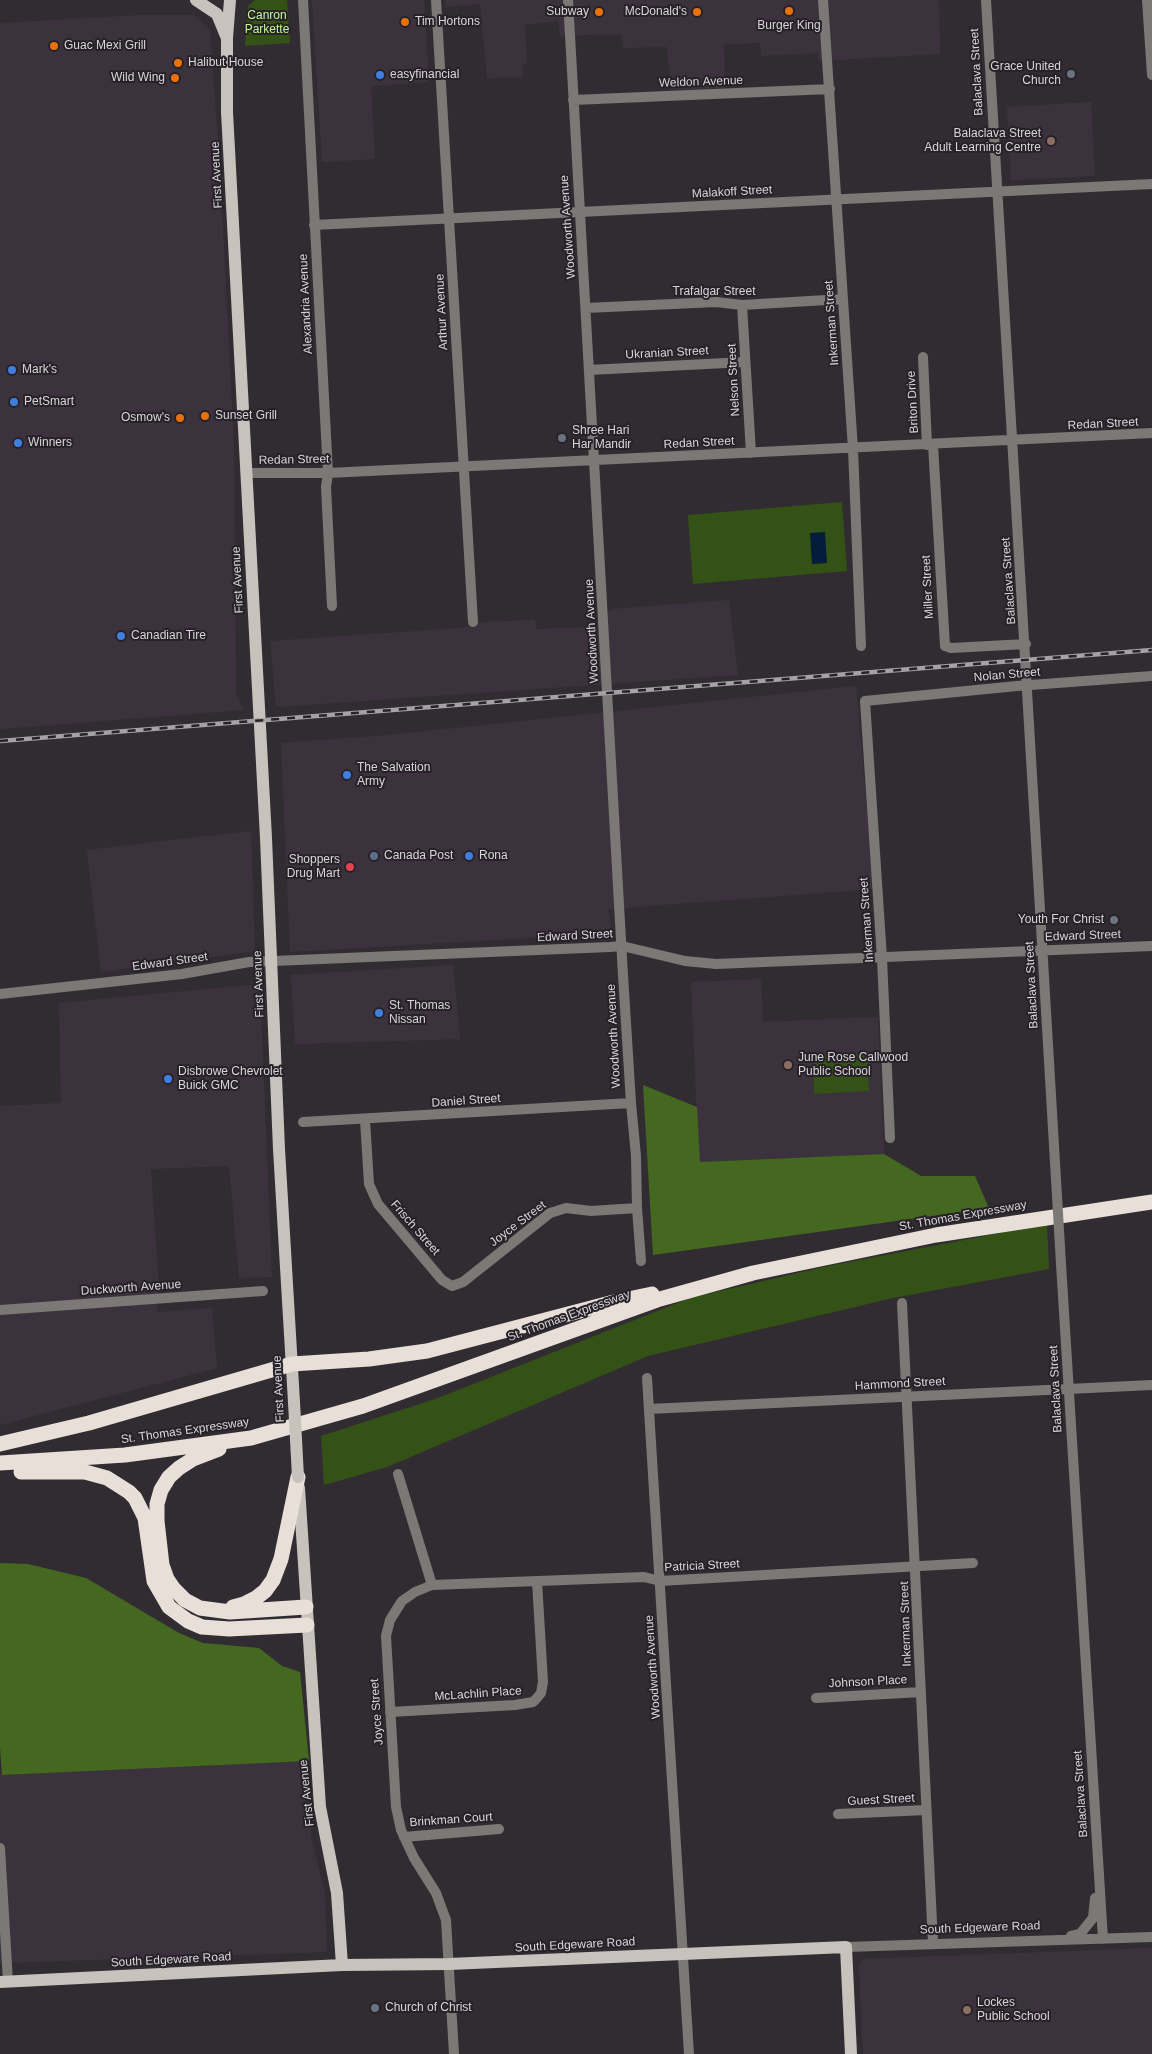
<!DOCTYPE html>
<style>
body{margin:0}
canvas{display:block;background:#312c32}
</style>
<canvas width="1152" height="2054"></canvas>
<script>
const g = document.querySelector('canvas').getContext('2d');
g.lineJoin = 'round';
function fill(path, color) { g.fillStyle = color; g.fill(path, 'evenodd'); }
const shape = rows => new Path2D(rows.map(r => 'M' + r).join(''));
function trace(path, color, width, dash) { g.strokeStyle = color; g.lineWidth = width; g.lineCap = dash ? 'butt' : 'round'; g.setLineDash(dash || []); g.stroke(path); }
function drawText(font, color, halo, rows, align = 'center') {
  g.font = font + ' Arial,sans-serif'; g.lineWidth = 4; g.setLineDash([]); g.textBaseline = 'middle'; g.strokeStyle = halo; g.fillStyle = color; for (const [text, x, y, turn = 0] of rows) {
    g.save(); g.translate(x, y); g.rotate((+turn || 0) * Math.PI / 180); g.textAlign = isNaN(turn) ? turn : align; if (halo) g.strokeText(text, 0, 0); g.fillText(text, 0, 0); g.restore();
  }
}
fill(shape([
 [312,0,424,0,429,82,371,86,375,159,322,162],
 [446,0,939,0,940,54,818,61,818,53,761,56,760,43,724,44,725,88,671,90,667,47,623,48,622,34,560,36,558,21,525,25,527,64,522,65,523,77,487,78,480,4,445,7],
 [141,15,194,15,210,30,220,169,234,446,236,694,244,710,0,729,0,23],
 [1091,102,1095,176,1011,180,1007,107],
 [729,600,738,675,276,707,270,641,462,628,485,622,535,620,536,629,591,627,612,609],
 [856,686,874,889,608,909,612,933,290,952,281,743,389,735],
 [251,831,255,951,101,972,87,850],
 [453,965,460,1039,295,1044,291,975],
 [761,979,763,1022,878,1017,884,1154,699,1162,691,982],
 [260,984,272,1277,239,1278,229,1166,151,1169,159,1289,157,1312,212,1308,217,1368,0,1425,0,1106,61,1103,59,1003],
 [309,1761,311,1837,325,1894,327,1952,0,1963,0,1773,2,1775],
 [1152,1948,1152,2054,863,2054,859,1966,862,1959]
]), '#3c323d');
fill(shape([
 [255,0,287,0,290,43,245,46,248,6],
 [842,502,847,571,693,584,688,515],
 [867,1053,869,1091,814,1094,813,1056],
 [1047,1224,1049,1269,893,1298,648,1356,387,1467,324,1485,321,1436,438,1398,690,1298,828,1266]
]), '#345215');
fill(shape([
 [643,1085,697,1107,700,1162,884,1154,921,1176,975,1176,989,1208,653,1255],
 [0,1563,28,1564,86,1578,179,1633,203,1643,259,1648,282,1666,300,1672,309,1761,2,1775,0,1747]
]), '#446820');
fill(shape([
 [825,532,827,563,812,564,810,533]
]), '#031d3b');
trace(shape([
 [303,0,328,473,326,487,332,606],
 [436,0,473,622],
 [568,0,623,975,631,1103,636,1156,637,1208,641,1261],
 [823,0,853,449,861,646],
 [986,0,1057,1196],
 [1147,0,1152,75],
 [573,100,830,89],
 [314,225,1152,184],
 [742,305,751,453],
 [586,308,716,302,742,305,843,299],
 [923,357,927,445],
 [589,370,745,362],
 [933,445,945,646,951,648,1026,644],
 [246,473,328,473,1152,433],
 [0,994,182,974,249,962,610,947,622,946,685,961,716,964,1152,946],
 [365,1120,369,1184,378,1204,442,1280,452,1286,463,1282,550,1213,566,1208,591,1211,637,1208],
 [303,1122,631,1103],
 [890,1138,882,958,865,701,1017,686,1152,676],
 [1061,1264,1103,1939],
 [902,1303,933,1943],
 [0,1310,263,1291],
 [647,1378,689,2054],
 [649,1409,1152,1385],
 [398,1474,432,1585],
 [816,1698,921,1692],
 [390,1712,515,1705,533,1702,537,1698,541,1693,543,1682,537,1581],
 [838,1814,926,1810],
 [404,1837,499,1829],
 [0,1848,8,1982],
 [1071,1936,1080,1934,1093,1918,1095,1898],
 [846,1947,1152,1937],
 [454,2054,446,1920,436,1893,414,1858,401,1830,396,1807,386,1636,390,1620,402,1601,415,1592,432,1585,644,1577,660,1581,973,1563]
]), '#7b7875', 10);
trace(shape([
 [196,0,217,14,226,36],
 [230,0,227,38,227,112,266,838,279,1149,294,1402],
 [299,1488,320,1807,337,1893,342,1965],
 [0,1982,342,1965,449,1964,846,1947,851,2054]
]), '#c8c2bc', 12);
trace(shape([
 [0,1444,89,1423,292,1364,369,1359,427,1351,614,1302,652,1294],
 [219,1449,193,1459,179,1468,169,1477,161,1490,157,1504,157,1521,162,1565,167,1579,173,1588,185,1600,200,1608,230,1612,306,1607],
 [0,1463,125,1455,251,1438,363,1406,660,1299,753,1273,936,1235,1152,1202],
 [21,1472,85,1472,107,1478,129,1492,135,1498,145,1518,154,1581,169,1607,188,1621,202,1627,229,1629,307,1625],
 [233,1607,244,1604,256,1598,265,1591,273,1580,281,1559,298,1477]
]), '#e7dfd8', 15);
const rail = shape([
 [0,741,1152,650]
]);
trace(rail, '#a5a2a6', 4.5);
trace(rail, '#272228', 2.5, [8]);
trace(shape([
 [1057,1196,1061,1264]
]), '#7b7875', 10);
trace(shape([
 [294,1402,298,1477]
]), '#c8c2bc', 12);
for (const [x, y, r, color] of [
 [789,11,5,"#e8710a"],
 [599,12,5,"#e8710a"],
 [697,12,5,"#e8710a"],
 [405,22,5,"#e8710a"],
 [54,46,5,"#e8710a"],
 [178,63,5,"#e8710a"],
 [1071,74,5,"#6b7280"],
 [380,75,5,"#3f7fe0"],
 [175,78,5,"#e8710a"],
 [1051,141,5,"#8d6e63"],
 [12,370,5,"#3f7fe0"],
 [14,402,5,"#3f7fe0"],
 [205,416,5,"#e8710a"],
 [180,418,5,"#e8710a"],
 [562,438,5,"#6b7280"],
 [18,443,5,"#3f7fe0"],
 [121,636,5,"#3f7fe0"],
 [347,775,5,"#3f7fe0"],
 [374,856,5,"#5c6f8a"],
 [469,856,5,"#3f7fe0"],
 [350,867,5,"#e0444e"],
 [1114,920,5,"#6b7280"],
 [379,1013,5,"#3f7fe0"],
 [788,1065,5,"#8d6e63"],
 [168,1079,5,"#3f7fe0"],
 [375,2008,5,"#6b7280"],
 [967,2010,5,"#8d6e63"]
]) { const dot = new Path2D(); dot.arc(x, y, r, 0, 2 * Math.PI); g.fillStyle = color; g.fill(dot); trace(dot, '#272228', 2); }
drawText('12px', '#d8d5d9', '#272228', [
 ["Subway",589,12,"right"],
 ["McDonald's",687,12,"right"],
 ["Tim Hortons",415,22],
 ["Burger King",789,26,"center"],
 ["Guac Mexi Grill",64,46],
 ["Halibut House",188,63],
 ["Grace United",1061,67,"right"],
 ["Church",1061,81,"right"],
 ["easyfinancial",390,75],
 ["Wild Wing",165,78,"right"],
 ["Balaclava Street",1041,134,"right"],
 ["Adult Learning Centre",1041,148,"right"],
 ["Mark's",22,370],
 ["PetSmart",24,402],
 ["Sunset Grill",215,416],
 ["Osmow's",170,418,"right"],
 ["Shree Hari",572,431],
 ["Har Mandir",572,445],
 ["Winners",28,443],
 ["Canadian Tire",131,636],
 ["The Salvation",357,768],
 ["Army",357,782],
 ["Canada Post",384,856],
 ["Rona",479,856],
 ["Shoppers",340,860,"right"],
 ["Drug Mart",340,874,"right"],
 ["Youth For Christ",1104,920,"right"],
 ["St. Thomas",389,1006],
 ["Nissan",389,1020],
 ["June Rose Callwood",798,1058],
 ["Public School",798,1072],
 ["Disbrowe Chevrolet",178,1072],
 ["Buick GMC",178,1086],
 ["Lockes",977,2003],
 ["Public School",977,2017],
 ["Church of Christ",385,2008]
], 'left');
drawText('12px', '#c0f794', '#272228', [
 ["Canron",267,16],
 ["Parkette",267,30]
]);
drawText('12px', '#d8d5d9', '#272228', [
 ["Balaclava Street",977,72,-93],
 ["Weldon Avenue",701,82,-2],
 ["First Avenue",217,175,-93],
 ["Malakoff Street",732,192,-3],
 ["Woodworth Avenue",568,227,-94],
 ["Trafalgar Street",714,292],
 ["Alexandria Avenue",306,304,-93],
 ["Arthur Avenue",442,312,-93],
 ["Inkerman Street",832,323,-94],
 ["Ukranian Street",667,353,-3],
 ["Nelson Street",734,380,-93],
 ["Briton Drive",913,402,-93],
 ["Redan Street",1103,424,-3],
 ["Redan Street",699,443,-3],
 ["Redan Street",294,460,-1],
 ["First Avenue",238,580,-93],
 ["Balaclava Street",1009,581,-94],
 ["Miller Street",928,587,-93],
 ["Woodworth Avenue",592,631,-93],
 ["Nolan Street",1007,675,-5],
 ["Inkerman Street",867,920,-94],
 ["Edward Street",575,936,-3],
 ["Edward Street",1083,936,-2],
 ["Edward Street",170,962,-8],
 ["First Avenue",259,984,-92],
 ["Balaclava Street",1032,985,-93],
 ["Woodworth Avenue",614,1036,-93],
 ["Daniel Street",466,1101,-4],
 ["St. Thomas Expressway",963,1216,-10],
 ["Joyce Street",518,1224,-37],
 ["Frisch Street",415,1228,49],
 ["Duckworth Avenue",131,1288,-4],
 ["St. Thomas Expressway",569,1316,-20],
 ["Hammond Street",900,1384,-3],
 ["First Avenue",279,1389,-93],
 ["Balaclava Street",1056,1389,-93],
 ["St. Thomas Expressway",185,1431,-8],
 ["Patricia Street",702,1566,-3],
 ["Inkerman Street",906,1624,-92],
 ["Woodworth Avenue",653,1667,-94],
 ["Johnson Place",868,1682,-3],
 ["McLachlin Place",478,1694,-4],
 ["Joyce Street",377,1712,-94],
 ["First Avenue",307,1793,-96],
 ["Balaclava Street",1081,1794,-94],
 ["Guest Street",881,1800,-3],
 ["Brinkman Court",451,1820,-4],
 ["South Edgeware Road",980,1928,-2],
 ["South Edgeware Road",575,1945,-3],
 ["South Edgeware Road",171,1960,-3]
]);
</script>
